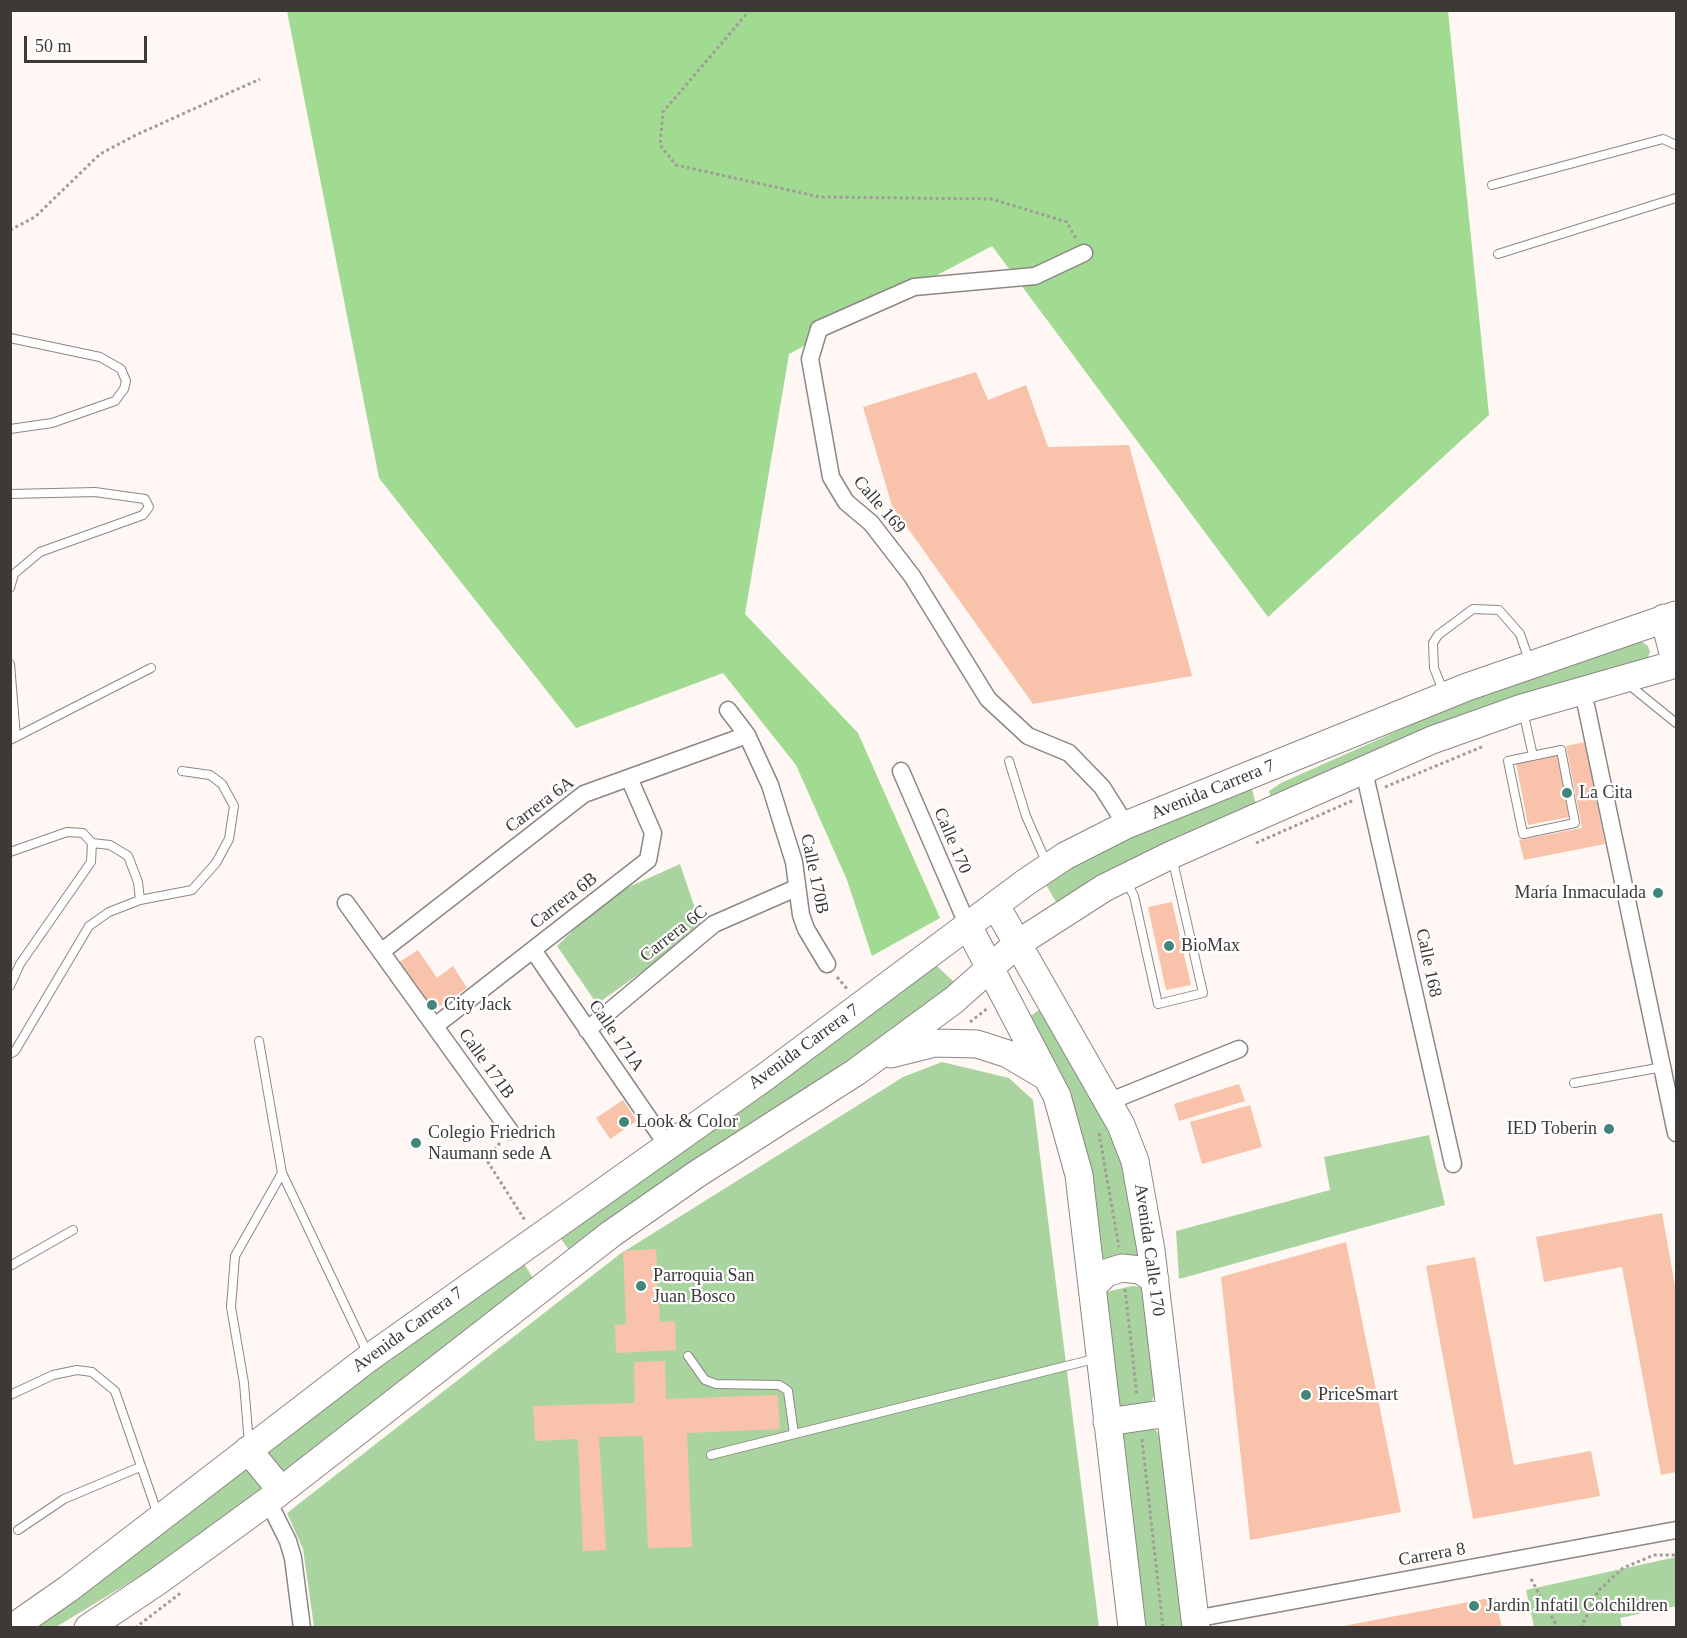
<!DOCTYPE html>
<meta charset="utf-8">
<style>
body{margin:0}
#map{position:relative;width:1687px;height:1638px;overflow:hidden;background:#fef7f3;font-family:Georgia,serif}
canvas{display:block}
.frame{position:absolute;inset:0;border:12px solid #3c3937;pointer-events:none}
.scale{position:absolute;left:24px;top:36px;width:123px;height:27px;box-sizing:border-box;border:3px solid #3c3937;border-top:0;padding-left:8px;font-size:18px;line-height:21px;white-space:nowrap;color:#3c3937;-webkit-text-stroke:4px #fff;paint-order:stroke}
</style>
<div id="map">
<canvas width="1687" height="1638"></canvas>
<div class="frame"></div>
<div class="scale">50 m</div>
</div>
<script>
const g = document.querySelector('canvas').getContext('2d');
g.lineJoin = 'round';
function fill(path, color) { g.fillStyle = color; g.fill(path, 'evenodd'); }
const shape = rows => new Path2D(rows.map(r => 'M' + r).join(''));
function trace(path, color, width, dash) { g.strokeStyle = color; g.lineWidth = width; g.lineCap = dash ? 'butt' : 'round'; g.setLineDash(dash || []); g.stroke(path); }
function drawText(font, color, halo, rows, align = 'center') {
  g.font = font + ' Georgia,serif'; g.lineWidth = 4.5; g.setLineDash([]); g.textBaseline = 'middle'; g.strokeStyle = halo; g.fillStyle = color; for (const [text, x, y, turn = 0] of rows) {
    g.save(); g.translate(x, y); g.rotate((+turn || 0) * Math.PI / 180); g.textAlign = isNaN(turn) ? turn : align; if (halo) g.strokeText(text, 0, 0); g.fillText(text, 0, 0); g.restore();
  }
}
fill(shape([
 [1641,641,1648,646,1650,652,1647,659,1271,798,1269,791,1281,783,1431,716,1492,691],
 [1252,789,1257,809,1087,884,1056,902,1045,883,1074,864,1126,838],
 [680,864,702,929,597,1004,557,946,609,896],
 [937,966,955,983,900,1025,812,1086,727,1138,569,1250,559,1236,745,1107],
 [1042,1008,1081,1082,1105,1117,1124,1157,1141,1259,1099,1266,1023,1021],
 [942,1062,1009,1078,1033,1100,1099,1627,314,1627,303,1549,287,1513,620,1254,903,1077],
 [1429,1135,1445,1205,1179,1279,1176,1231,1330,1190,1324,1157],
 [523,1262,533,1278,283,1475,265,1449],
 [1132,1286,1142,1287,1156,1392,1150,1405,1120,1411,1106,1292],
 [1146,1426,1156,1430,1163,1443,1184,1627,1142,1627,1122,1430],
 [243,1463,267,1490,165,1561,56,1627,30,1628],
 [1676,1557,1676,1606,1620,1618,1622,1627,1534,1627,1526,1590]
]), '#aad49f');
fill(shape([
 [287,11,1448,11,1489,415,1268,617,992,246,789,354,745,614,858,733,940,918,872,956,847,880,796,765,723,673,576,728,379,478]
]), '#a1da91');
fill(shape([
 [976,372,988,400,1026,385,1048,447,1129,445,1192,676,1033,704,892,506,863,407],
 [1585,742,1605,844,1524,860,1519,840,1582,828,1566,746],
 [1558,755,1569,817,1528,825,1516,763],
 [1172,902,1191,985,1166,990,1148,907],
 [418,950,437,978,453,966,467,988,431,1012,398,963],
 [1239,1084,1245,1101,1179,1121,1174,1104],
 [623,1100,637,1121,610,1139,596,1118],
 [1250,1105,1262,1147,1202,1164,1190,1122],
 [1662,1213,1676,1291,1676,1472,1661,1475,1622,1267,1544,1282,1536,1237],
 [1346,1242,1401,1512,1250,1540,1221,1277],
 [656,1249,660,1322,675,1321,676,1350,616,1353,615,1325,626,1324,623,1251],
 [1475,1257,1514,1465,1591,1451,1600,1496,1473,1519,1426,1266],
 [665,1361,666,1399,778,1395,780,1429,687,1433,692,1547,648,1548,643,1436,599,1437,606,1550,583,1551,578,1439,535,1441,533,1406,635,1403,634,1362],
 [1495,1597,1502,1628,1343,1628,1343,1626]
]), '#f9c3ab');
const lane = shape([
 [1492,185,1663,139,1676,145],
 [1498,254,1676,198],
 [10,338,100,357,121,369,126,381,124,389,115,401,52,423,10,429],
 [10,494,95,492,145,499,149,507,143,515,40,552,14,574,10,588],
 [10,664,16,737],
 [1628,684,1676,723],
 [1444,693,1434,668,1433,643,1438,635,1473,609,1499,610,1520,634,1529,660],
 [1523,711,1533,756],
 [10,740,151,668],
 [1561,750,1575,823,1523,834,1508,761,1561,750],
 [1009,761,1026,816,1047,864],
 [92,843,110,845,128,856,138,882,140,900],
 [10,852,67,832,83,833,92,843,91,862,20,964,10,986],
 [1126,881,1134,896,1158,1004,1203,993,1172,857],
 [259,1041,282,1173,368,1354],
 [10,1054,15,1051,89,926,109,912,140,900,192,890,216,863,229,839,234,806,222,784,210,775,182,771],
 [1574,1083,1663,1067],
 [10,1266,73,1230],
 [688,1356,705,1380,716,1384,779,1385,784,1388,788,1391,794,1434],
 [10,1395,53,1375,77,1370,92,1372,115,1391,158,1515],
 [249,1444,244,1383,231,1307,235,1256,282,1173],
 [711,1455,1098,1358],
 [18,1530,64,1499,140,1467]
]);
const street = shape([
 [1084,253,1035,276,914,287,819,329,810,359,831,477,846,502,871,523,912,576,988,699,1028,736,1069,753,1102,787,1126,825],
 [1583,691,1676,1133],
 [728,710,747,735,770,785,794,862,801,915,806,929,827,964],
 [901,771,968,926],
 [1364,771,1453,1164],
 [346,903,510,1131],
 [533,950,667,1145],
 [381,952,584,794,747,735],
 [435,1026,648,860,653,833,629,778],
 [587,1030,714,924,796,888],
 [1108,1102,1239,1049],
 [268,1501,288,1541,293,1558,302,1628],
 [1194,1619,1676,1530]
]);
const primary = shape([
 [1664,618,1676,664],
 [996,906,1121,1125,1135,1161,1151,1250,1196,1628],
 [968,926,1057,1096,1079,1175,1132,1628],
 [891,1054,935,1043,977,1044,1008,1054,1047,1077],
 [1093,1286,1106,1273,1122,1268,1140,1270,1155,1280],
 [1107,1422,1169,1413],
 [248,1450,281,1490],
 [12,1628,68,1589,366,1360,765,1077,1026,882,1065,856,1126,825,1467,687,1676,615],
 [88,1628,158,1581,268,1501,611,1234,697,1174,856,1072,954,1000,1017,944,1104,888,1171,855,1432,740,1522,708,1676,664]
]);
trace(lane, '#8d8784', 10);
trace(street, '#8d8784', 19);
trace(primary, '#8d8784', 29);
trace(shape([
 [750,10,663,112,660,145,676,165,820,197,992,199,1067,222,1077,241],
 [10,230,35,217,100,154,136,135,260,79],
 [1385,787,1484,746],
 [1256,843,1354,800],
 [837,977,848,990],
 [970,1022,989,1007],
 [1099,1133,1119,1247],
 [500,1143,486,1159,526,1222],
 [1125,1289,1137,1396],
 [1142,1439,1163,1628],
 [1531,1579,1558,1628],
 [135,1628,182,1592],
 [1581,1628,1598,1591,1623,1568,1654,1555,1676,1555]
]), '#a19c99', 3, [3, 3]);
trace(lane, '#fff', 8);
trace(street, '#fff', 16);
trace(primary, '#fff', 27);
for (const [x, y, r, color] of [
 [1567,793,6,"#42867b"],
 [1658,893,6,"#42867b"],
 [1169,946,6,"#42867b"],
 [432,1005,6,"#42867b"],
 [624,1122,6,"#42867b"],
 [1609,1129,6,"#42867b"],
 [416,1143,6,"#42867b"],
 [641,1286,6,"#42867b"],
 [1306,1395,6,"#42867b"],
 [1474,1606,6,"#42867b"]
]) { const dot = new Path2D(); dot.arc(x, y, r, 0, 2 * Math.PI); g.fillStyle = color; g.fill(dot); trace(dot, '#fff', 2); }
drawText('18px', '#3c3937', '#fff', [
 ["Calle 169",879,505,49],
 ["Avenida Carrera 7",1213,790,-22],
 ["Carrera 6A",540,805,-37],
 ["Calle 170",952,841,67],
 ["Calle 170B",814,874,78],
 ["Carrera 6B",564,901,-38],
 ["Carrera 6C",674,934,-38],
 ["Calle 168",1428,963,78],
 ["Calle 171A",616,1036,55],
 ["Avenida Carrera 7",804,1047,-36],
 ["Calle 171B",486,1064,54],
 ["Avenida Calle 170",1149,1250,82],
 ["Avenida Carrera 7",408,1330,-36],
 ["Carrera 8",1432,1555,-10]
]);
drawText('18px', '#3c3937', '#fff', [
 ["La Cita",1579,793],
 ["María Inmaculada",1646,893,"right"],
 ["BioMax",1181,946],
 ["City Jack",444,1005],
 ["Look & Color",636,1122],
 ["IED Toberin",1597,1129,"right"],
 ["Colegio Friedrich",428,1133],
 ["Naumann sede A",428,1154],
 ["Parroquia San",653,1276],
 ["Juan Bosco",653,1297],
 ["PriceSmart",1318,1395],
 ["Jardin Infatil Colchildren",1486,1606]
], 'left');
</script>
